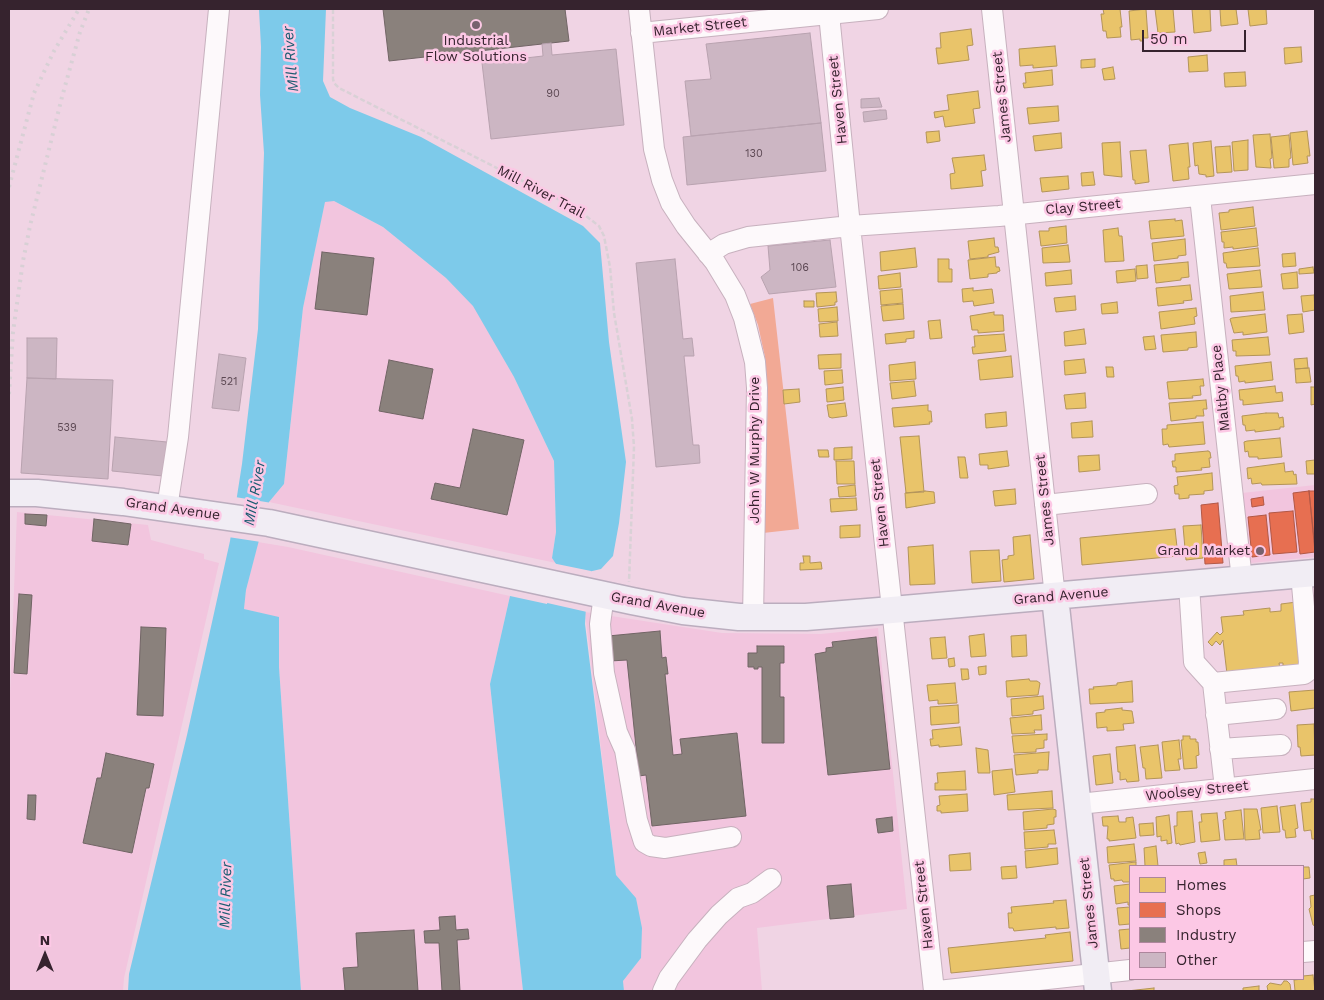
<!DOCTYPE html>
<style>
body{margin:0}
#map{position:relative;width:1324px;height:1000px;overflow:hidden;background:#f0d4e4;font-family:"Work Sans",sans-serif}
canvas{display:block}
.frame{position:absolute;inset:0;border:10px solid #36232e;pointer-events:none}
.legend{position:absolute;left:1129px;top:865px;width:175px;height:115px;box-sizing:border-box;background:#fcc8e5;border:1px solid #ad869c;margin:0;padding:6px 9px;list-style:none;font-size:15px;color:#36232e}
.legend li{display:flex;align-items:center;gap:10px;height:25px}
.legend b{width:25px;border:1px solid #ad869c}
.north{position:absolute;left:20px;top:930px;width:50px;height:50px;-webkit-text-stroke:4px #fcc8e5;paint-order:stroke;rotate:0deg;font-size:14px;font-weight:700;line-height:20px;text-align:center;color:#36232e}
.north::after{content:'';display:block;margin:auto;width:18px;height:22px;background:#36232e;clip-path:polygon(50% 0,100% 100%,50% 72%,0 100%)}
.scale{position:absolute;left:1142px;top:30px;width:104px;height:22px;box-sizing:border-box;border:2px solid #36232e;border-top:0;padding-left:6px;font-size:15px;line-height:18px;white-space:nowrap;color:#36232e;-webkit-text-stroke:4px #fcc8e5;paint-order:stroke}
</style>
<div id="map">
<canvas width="1324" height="1000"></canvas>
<div class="frame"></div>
<ul class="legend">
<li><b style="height:14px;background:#e9c46a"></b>Homes</li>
<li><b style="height:14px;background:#e76f51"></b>Shops</li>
<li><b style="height:14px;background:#8a817c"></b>Industry</li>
<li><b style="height:14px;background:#ccb6c3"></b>Other</li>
</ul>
<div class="north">N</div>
<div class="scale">50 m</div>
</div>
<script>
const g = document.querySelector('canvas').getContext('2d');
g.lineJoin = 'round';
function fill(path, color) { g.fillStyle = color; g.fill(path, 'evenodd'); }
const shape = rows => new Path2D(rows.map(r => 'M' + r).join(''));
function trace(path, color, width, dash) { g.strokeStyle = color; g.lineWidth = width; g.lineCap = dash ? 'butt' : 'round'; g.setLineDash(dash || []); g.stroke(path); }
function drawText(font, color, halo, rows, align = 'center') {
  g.font = font + ' "Work Sans",sans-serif'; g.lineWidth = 5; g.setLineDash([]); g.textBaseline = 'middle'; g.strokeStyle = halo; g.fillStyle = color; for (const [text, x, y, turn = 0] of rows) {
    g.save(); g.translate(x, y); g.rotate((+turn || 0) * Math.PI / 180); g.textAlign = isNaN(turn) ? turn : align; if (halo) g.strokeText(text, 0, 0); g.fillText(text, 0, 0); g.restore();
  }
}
fill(shape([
 [325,201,334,201,383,227,446,278,474,306,514,377,554,461,556,532,552,558,556,563,269,502,284,484,303,308],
 [1315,485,1315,557,1250,563,1242,493],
 [17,512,148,525,151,540,204,554,204,559,219,563,124,978,123,991,9,991,9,720],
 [258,542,288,547,510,596,490,684,523,991,301,991,279,667,279,618,244,609,246,590],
 [585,612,722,633,821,634,878,628,907,909,757,928,762,991,624,991,623,981,641,958,636,898,616,876]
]), '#f2c5de');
fill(shape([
 [773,298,799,529,763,533,768,396,765,357,758,325,750,304]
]), '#f2a995');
fill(shape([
 [259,9,326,9,323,81,330,97,350,108,421,137,583,226,600,243,609,342,626,462,619,523,613,556,601,569,588,572,585,624,616,875,636,898,642,928,641,958,623,981,624,991,523,991,490,684,510,596,547,604,556,564,552,558,556,532,554,461,514,377,473,306,446,278,383,227,334,201,325,202,303,308,284,484,269,502,246,590,244,609,279,617,279,667,301,991,128,991,129,974,187,735,230,541,242,464,258,329,264,153,260,95,261,47]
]), '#7dcaea');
fill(shape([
 [235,497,272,503,261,542,228,537],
 [552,563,591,571,587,612,543,602,545,601,554,564]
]), '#f0d4e4');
const homes = shape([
 [1103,9,1120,9,1122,27,1120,27,1121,37,1107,38,1106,31,1103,31,1101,14,1104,14,1103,9],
 [1146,9,1148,38,1143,38,1143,41,1140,41,1140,39,1131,40,1129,11,1146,9],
 [1155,9,1173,9,1175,32,1158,33,1155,9],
 [1192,9,1210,9,1211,31,1194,33,1192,9],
 [1220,9,1236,9,1238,24,1221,26,1220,9],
 [1248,9,1266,9,1267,24,1250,26,1248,9],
 [971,29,973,45,967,46,969,60,938,64,936,48,941,48,940,33,971,29],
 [1055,46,1057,66,1033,68,1033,65,1020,66,1019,49,1055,46],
 [1301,47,1302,62,1285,64,1284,48,1301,47],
 [1207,55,1208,71,1189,72,1188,57,1207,55],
 [1095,59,1095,67,1081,68,1081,60,1095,59],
 [1113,67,1115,79,1104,80,1102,69,1113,67],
 [1052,70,1053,85,1024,88,1023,83,1026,83,1025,73,1052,70],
 [1245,72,1246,86,1225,87,1224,73,1245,72],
 [978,91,980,108,973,109,975,123,945,127,943,116,935,118,934,112,949,110,947,95,978,91],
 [1058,106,1059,121,1029,124,1027,108,1058,106],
 [939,131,940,141,927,143,926,132,939,131],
 [1307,131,1310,156,1307,156,1308,163,1293,165,1290,133,1307,131],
 [1061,133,1062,148,1035,151,1033,136,1061,133],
 [1270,134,1272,158,1270,159,1271,168,1256,167,1253,135,1270,134],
 [1289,135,1291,158,1289,159,1289,167,1274,168,1271,137,1289,135],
 [1248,140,1248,170,1234,171,1232,142,1248,140],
 [1211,141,1214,176,1206,177,1206,175,1199,174,1198,165,1195,166,1193,143,1211,141],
 [1120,142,1122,177,1104,175,1102,143,1120,142],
 [1188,143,1190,167,1188,167,1189,179,1173,181,1169,145,1188,143],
 [1230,146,1232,172,1217,173,1215,147,1230,146],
 [1146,150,1149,182,1135,184,1135,180,1133,180,1130,151,1146,150],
 [984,155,986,170,981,171,983,186,951,189,950,174,955,173,952,158,984,155],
 [1093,172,1095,185,1082,186,1081,173,1093,172],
 [1068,176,1069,189,1042,192,1040,178,1068,176],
 [1253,207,1255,226,1221,230,1219,213,1229,212,1229,210,1253,207],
 [1175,219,1175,221,1182,220,1184,236,1151,239,1149,221,1175,219],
 [1066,226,1067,243,1041,246,1039,231,1049,231,1049,228,1066,226],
 [1118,228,1119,236,1122,236,1124,261,1105,262,1103,230,1118,228],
 [1256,228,1258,246,1233,249,1233,247,1224,248,1224,242,1222,242,1221,232,1256,228],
 [994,238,995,247,998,247,999,252,988,255,988,257,970,259,968,241,994,238],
 [1185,239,1186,255,1178,256,1178,258,1154,261,1152,243,1185,239],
 [1068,245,1070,262,1043,263,1042,248,1068,245],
 [915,248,917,267,881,271,880,252,915,248],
 [1258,248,1260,266,1227,268,1226,263,1224,263,1223,253,1258,248],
 [1295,253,1296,266,1283,267,1282,254,1295,253],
 [995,257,996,267,999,267,1000,271,997,272,997,273,988,274,988,277,970,279,968,260,995,257],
 [938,259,949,259,949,269,952,269,952,282,938,282,938,259],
 [1188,262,1189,277,1181,278,1181,280,1156,283,1154,265,1188,262],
 [1147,265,1148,278,1137,279,1136,266,1147,265],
 [1313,267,1314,273,1299,274,1299,269,1313,267],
 [1135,269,1136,281,1117,283,1116,271,1135,269],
 [1071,270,1072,284,1046,286,1045,273,1071,270],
 [1260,270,1262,287,1229,289,1227,274,1260,270],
 [1297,272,1298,288,1283,289,1281,274,1297,272],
 [900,273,901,287,879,289,878,276,900,273],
 [1190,285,1192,300,1183,301,1184,303,1158,306,1156,288,1190,285],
 [973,288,973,291,992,289,994,303,974,306,973,301,963,302,962,289,973,288],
 [902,289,903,303,881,305,880,291,902,289],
 [836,292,837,302,835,302,835,305,817,307,816,293,836,292],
 [1263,292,1265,310,1231,312,1230,296,1263,292],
 [1314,295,1315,310,1303,312,1301,296,1314,295],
 [1075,296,1076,310,1056,312,1054,298,1075,296],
 [804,301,814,301,814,307,804,307,804,301],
 [1117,302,1118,313,1102,314,1101,304,1117,302],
 [903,304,904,319,883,321,881,306,903,304],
 [837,307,838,321,819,322,818,309,837,307],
 [1196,308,1197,316,1194,317,1195,324,1161,329,1159,312,1196,308],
 [994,312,994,315,1003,315,1004,331,978,333,978,330,972,330,970,316,994,312],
 [1265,314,1267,332,1243,335,1243,332,1234,333,1230,319,1232,318,1265,314],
 [1302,314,1304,332,1289,334,1287,315,1302,314],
 [940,320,942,338,930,339,928,321,940,320],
 [837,322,838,336,820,337,819,324,837,322],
 [1084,329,1086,344,1065,346,1064,332,1084,329],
 [914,331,914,338,906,339,906,342,886,344,885,334,914,331],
 [1196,332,1197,347,1188,348,1188,350,1163,352,1161,335,1196,332],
 [1004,334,1006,351,973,354,972,347,975,347,974,336,1004,334],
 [1154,336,1156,349,1145,350,1143,337,1154,336],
 [1268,337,1270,355,1236,356,1236,351,1233,351,1232,340,1268,337],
 [841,354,841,368,819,369,818,355,841,354],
 [1011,356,1013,377,980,380,978,360,1011,356],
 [1307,358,1308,368,1295,369,1294,359,1307,358],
 [1084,359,1086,373,1065,375,1064,361,1084,359],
 [915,362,916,379,890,381,889,365,915,362],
 [1271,362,1273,380,1245,383,1245,381,1239,382,1238,376,1236,376,1235,366,1271,362],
 [1106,367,1113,367,1114,377,1107,377,1106,367],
 [1309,368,1311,382,1296,383,1295,369,1309,368],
 [842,370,843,383,825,385,824,371,842,370],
 [1203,379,1204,386,1200,386,1201,395,1192,396,1193,398,1169,399,1167,382,1203,379],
 [914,381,916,396,892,399,890,383,914,381],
 [1275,386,1276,393,1282,392,1283,401,1243,405,1243,400,1240,400,1239,390,1275,386],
 [843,387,844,400,827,402,826,389,843,387],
 [1311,387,1315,387,1315,404,1311,405,1311,387],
 [799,389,800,402,784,404,783,390,799,389],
 [1085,393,1086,408,1066,409,1064,395,1085,393],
 [1206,400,1207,409,1203,409,1204,416,1196,416,1196,418,1171,421,1169,403,1206,400],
 [845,403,847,416,832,418,829,417,827,405,845,403],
 [928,405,928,411,931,411,932,422,929,422,930,424,894,427,892,408,928,405],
 [1006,412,1007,426,986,428,985,414,1006,412],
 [1266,413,1278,413,1279,418,1283,417,1284,427,1280,427,1280,429,1255,432,1255,430,1246,431,1245,425,1243,425,1242,416,1266,413],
 [1092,421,1093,437,1072,438,1071,423,1092,421],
 [1203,422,1205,444,1169,447,1168,444,1163,445,1162,429,1167,429,1167,425,1203,422],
 [919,436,924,492,906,493,900,437,919,436],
 [1280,438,1282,457,1258,459,1258,457,1249,457,1248,451,1245,452,1244,442,1247,441,1280,438],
 [852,447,852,459,834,460,834,448,852,447],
 [818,450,828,450,829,457,819,457,818,450],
 [1007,451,1009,466,988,469,988,465,980,465,979,454,1007,451],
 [1208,451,1210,452,1211,458,1209,458,1210,467,1201,468,1202,470,1176,472,1176,467,1173,467,1172,461,1175,461,1175,454,1208,451],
 [1099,455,1100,470,1079,472,1078,456,1099,455],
 [958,457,965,457,968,478,960,478,958,457],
 [1315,460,1315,474,1307,474,1306,461,1315,460],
 [836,461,854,461,855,484,837,484,836,461],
 [1284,463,1285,472,1293,471,1294,475,1296,474,1297,484,1262,485,1261,483,1252,484,1251,478,1248,479,1247,468,1284,463],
 [1212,473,1213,490,1204,491,1204,494,1189,495,1189,498,1179,499,1179,494,1175,494,1174,486,1178,485,1177,477,1212,473],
 [855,485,856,496,839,497,838,487,855,485],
 [1015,489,1016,504,995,506,993,491,1015,489],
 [925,491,934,492,935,503,906,508,905,493,925,491],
 [856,498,857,510,831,512,830,499,856,498],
 [860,525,860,537,840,538,840,526,860,525],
 [1201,525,1203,558,1186,560,1183,526,1201,525],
 [1175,529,1178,556,1082,565,1080,538,1175,529],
 [1030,535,1034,579,1004,582,1002,560,1008,559,1008,556,1014,555,1013,537,1030,535],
 [933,545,935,584,910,585,908,547,933,545],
 [999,550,1001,581,972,583,970,551,999,550],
 [803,556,810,556,810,563,821,562,822,569,800,570,800,563,804,563,803,556],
 [1297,602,1302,667,1283,669,1283,663,1279,663,1280,669,1227,674,1223,640,1220,645,1216,641,1212,646,1208,642,1217,632,1220,635,1223,632,1221,617,1244,615,1243,611,1270,608,1270,612,1281,611,1281,604,1297,602],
 [984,634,986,656,971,657,969,636,984,634],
 [1026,635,1027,656,1012,657,1011,636,1026,635],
 [945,637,947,658,932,659,930,638,945,637],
 [954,658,955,666,949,667,948,659,954,658],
 [986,666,986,674,979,675,978,667,986,666],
 [961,669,968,669,969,679,962,680,961,669],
 [1029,679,1030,681,1037,681,1040,683,1038,695,1007,697,1006,681,1029,679],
 [1132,681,1133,702,1090,704,1089,689,1094,689,1093,687,1117,685,1117,683,1132,681],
 [955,683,957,703,938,704,938,700,929,701,927,685,955,683],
 [1315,690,1315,708,1291,711,1289,692,1315,690],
 [1043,696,1044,709,1033,711,1033,714,1012,716,1011,699,1043,696],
 [958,705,959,723,931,725,930,707,958,705],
 [1122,708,1122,710,1132,711,1134,723,1123,724,1124,730,1107,731,1107,727,1097,728,1096,713,1105,712,1105,710,1122,708],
 [1041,715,1042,730,1034,730,1035,733,1012,734,1010,718,1041,715],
 [1314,724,1315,755,1301,756,1300,747,1298,747,1297,725,1314,724],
 [960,727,962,745,939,747,939,745,931,746,930,739,933,739,932,730,960,727],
 [1047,734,1047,740,1044,740,1044,748,1036,749,1036,752,1014,753,1012,736,1047,734],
 [1183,736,1190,736,1190,739,1196,739,1196,742,1198,742,1199,755,1196,756,1197,768,1184,769,1181,740,1183,740,1183,736],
 [1179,740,1181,759,1178,759,1180,770,1165,771,1162,742,1179,740],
 [1135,745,1139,781,1127,782,1126,779,1120,780,1120,772,1118,772,1116,747,1135,745],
 [1158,745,1162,778,1146,779,1145,768,1143,768,1140,747,1158,745],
 [976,748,988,750,990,773,978,773,976,748],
 [1049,752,1048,770,1038,770,1038,773,1016,775,1014,755,1049,752],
 [1110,754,1113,783,1096,785,1093,756,1110,754],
 [1012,769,1015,792,994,795,992,771,1012,769],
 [965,771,966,790,935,790,935,783,938,783,937,773,965,771],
 [1052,791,1053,808,1008,810,1007,795,1052,791],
 [967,794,968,811,941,813,941,811,937,811,937,806,940,805,939,796,967,794],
 [1311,799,1315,799,1315,839,1312,839,1311,830,1304,831,1301,803,1311,802,1311,799],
 [1295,805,1298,828,1295,829,1296,837,1286,838,1285,830,1283,830,1280,807,1295,805],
 [1277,806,1280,832,1263,833,1261,808,1277,806],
 [1053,809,1056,810,1056,817,1054,817,1054,824,1047,825,1047,828,1024,830,1023,812,1053,809],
 [1244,809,1257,809,1261,830,1259,830,1260,839,1245,840,1244,809],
 [1241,810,1244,839,1225,840,1223,820,1226,819,1225,812,1241,810],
 [1192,811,1195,842,1180,845,1179,843,1176,844,1174,826,1177,826,1177,812,1192,811],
 [1217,813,1220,840,1201,842,1199,822,1202,822,1201,814,1217,813],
 [1169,815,1172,843,1167,844,1167,840,1161,841,1161,836,1157,837,1156,817,1169,815],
 [1118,816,1119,822,1126,822,1126,818,1133,817,1136,838,1109,841,1109,839,1107,839,1108,826,1103,826,1102,817,1118,816],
 [1153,823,1154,835,1140,836,1139,824,1153,823],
 [1054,830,1056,844,1048,844,1048,847,1025,849,1024,832,1054,830],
 [1134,844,1136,861,1108,863,1107,847,1134,844],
 [1156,846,1158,866,1145,866,1144,848,1156,846],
 [1057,848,1058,864,1026,868,1025,851,1057,848],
 [1205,852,1207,863,1200,864,1198,853,1205,852],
 [970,853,971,870,950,871,949,855,970,853],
 [1236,859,1237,866,1224,866,1224,860,1236,859],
 [1136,862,1136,866,1130,866,1130,882,1123,882,1122,880,1114,881,1114,879,1111,879,1109,865,1136,862],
 [1016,866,1017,878,1002,879,1001,867,1016,866],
 [1303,867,1309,867,1310,878,1303,879,1303,867],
 [1130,884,1130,905,1128,905,1128,902,1116,904,1114,886,1130,884],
 [1315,895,1315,926,1313,925,1309,909,1311,907,1310,896,1315,895],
 [1066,900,1069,928,1056,929,1056,927,1014,931,1013,928,1009,928,1008,913,1012,913,1011,907,1054,903,1053,901,1066,900],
 [1130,907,1130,924,1119,925,1117,908,1130,907],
 [1130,929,1130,948,1121,949,1119,930,1130,929],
 [1070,932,1073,961,951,973,948,948,1046,938,1045,935,1070,932],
 [1313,975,1315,991,1295,991,1294,980,1303,979,1303,976,1313,975],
 [1284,981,1287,981,1290,984,1291,991,1268,991,1267,986,1270,983,1281,985,1284,981],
 [1259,986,1259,991,1243,991,1243,988,1259,986],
 [1154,988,1154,991,1127,991,1154,988]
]);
fill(homes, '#e9c46a');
trace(homes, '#b39458', 1);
const shops = shape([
 [1309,491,1315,552,1300,554,1293,493,1309,491],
 [1309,491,1315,491,1315,548,1309,491],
 [1263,497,1264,505,1252,507,1251,499,1263,497],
 [1218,503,1223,563,1205,564,1201,505,1218,503],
 [1293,511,1297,552,1273,554,1269,513,1293,511],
 [1266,515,1270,555,1252,557,1248,517,1266,515]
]);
fill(shops, '#e76f51');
trace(shops, '#b25846', 1);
const industry = shape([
 [383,9,565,9,569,41,389,61,383,9],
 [322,252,374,258,367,315,315,309,322,252],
 [389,360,433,369,423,419,379,411,389,360],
 [473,429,524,440,507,515,431,499,435,483,460,488,473,429],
 [25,514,47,515,46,526,25,524,25,514],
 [94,519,131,524,128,545,92,541,94,519],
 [19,594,32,595,27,674,14,673,19,594],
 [141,627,166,628,163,716,137,715,141,627],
 [660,631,662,658,666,657,668,674,665,674,673,755,682,754,680,739,737,733,746,816,652,826,646,775,639,776,627,660,610,661,608,636,660,631],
 [876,637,890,769,828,775,815,654,826,652,826,648,833,647,832,642,876,637],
 [757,646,784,646,784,663,780,663,780,697,784,697,784,743,762,743,762,667,758,667,758,669,754,669,754,667,748,667,748,653,757,653,757,646],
 [106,753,154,764,149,788,146,788,132,853,83,843,97,778,101,778,106,753],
 [28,795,36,795,35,820,27,819,28,795],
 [892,817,893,831,878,833,876,819,892,817],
 [851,884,854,917,830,919,827,886,851,884],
 [455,916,456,930,468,929,469,939,457,940,460,991,442,991,439,943,425,943,424,931,440,930,439,917,455,916],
 [414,930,418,991,345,991,343,968,358,967,356,933,414,930]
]);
fill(industry, '#8a817c');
trace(industry, '#716565', 1);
const building = shape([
 [810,33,821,123,691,136,685,81,711,79,706,44,810,33],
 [551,43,552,55,616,49,624,125,491,139,482,63,543,56,542,44,551,43],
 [879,98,882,107,861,108,861,99,879,98],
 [880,110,886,110,887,119,864,122,863,112,880,110],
 [821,123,826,171,687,185,683,137,821,123],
 [830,240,836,287,769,294,761,277,770,270,768,246,830,240],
 [675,259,683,339,692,338,694,356,684,356,693,445,699,445,700,463,656,467,636,263,675,259],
 [27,338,57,338,56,379,27,378,27,338],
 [219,354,246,358,239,411,212,408,219,354],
 [27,378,113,380,108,479,21,473,27,378],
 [115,437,167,442,163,476,112,471,115,437]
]);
fill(building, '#ccb6c3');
trace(building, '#b8a2af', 1);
const minor = shape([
 [639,9,654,149,662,180,671,203,686,226,715,262,735,295,744,318,755,362,757,388,753,618],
 [992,9,1055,597],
 [829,14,850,226,934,991],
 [641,33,878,9],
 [1200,197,1242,580],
 [708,254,724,244,748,237,850,226,999,216,1315,184],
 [1045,505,1147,494],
 [167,508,178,437,219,9],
 [1189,585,1194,662,1213,683,1304,674,1308,671,1309,662,1301,574],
 [604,595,600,624,604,673,617,732,625,750,637,820,644,842,651,846,665,848,731,837],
 [1213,683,1225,788],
 [1216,715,1276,709],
 [1220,749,1281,745],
 [1079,804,1315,779],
 [1303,952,1315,951],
 [663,991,669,978,697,940,719,915,738,898,752,893,771,879],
 [938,991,1130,970]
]);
const major = shape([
 [9,493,37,493,123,502,269,523,632,601,683,611,739,617,806,617,892,610,1315,573],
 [1055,597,1098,991]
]);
trace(minor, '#c7b1be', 22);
trace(major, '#bbadbe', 29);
trace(shape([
 [333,9,333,79,334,83,339,88,574,207,599,226,604,236,610,267,614,313,632,419,634,447,629,582]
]), '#d9d1d6', 2.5, [5, 2.5]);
trace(minor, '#fdf9fb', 20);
trace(major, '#f1edf4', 26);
trace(shape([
 [9,187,34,93,54,51,79,9],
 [9,394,13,332,23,261,30,226,62,97,80,32,89,9]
]), '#d8d0d5', 4, [2.5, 5]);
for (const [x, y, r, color] of [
 [476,25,5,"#77616e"],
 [1260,551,5,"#77616e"]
]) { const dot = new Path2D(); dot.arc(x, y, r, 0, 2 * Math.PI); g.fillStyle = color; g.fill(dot); trace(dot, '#fcc8e5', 2); }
drawText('11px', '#5c4853', null, [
 ["90",553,94],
 ["130",754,154],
 ["106",800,268],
 ["521",229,382],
 ["539",67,428]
]);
drawText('14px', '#36232e', '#fcc8e5', [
 ["Market Street",700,27,-6],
 ["James Street",1002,97,-96],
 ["Haven Street",838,100,-96],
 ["Mill River Trail",541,192,28],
 ["Clay Street",1083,207,-5],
 ["Maltby Place",1221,388,-96],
 ["John W Murphy Drive",755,450,-90],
 ["James Street",1045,500,-96],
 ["Haven Street",880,503,-96],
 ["Grand Avenue",173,509,8],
 ["Grand Avenue",1061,596,-5],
 ["Grand Avenue",658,605,10],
 ["Woolsey Street",1197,791,-6],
 ["James Street",1089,903,-96],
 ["Haven Street",924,905,-96]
]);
drawText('14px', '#36232e', '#fcc8e5', [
 ["Industrial",476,41],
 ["Flow Solutions",476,57],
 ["Grand Market",1250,551,"right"]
]);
drawText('italic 15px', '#1b5c71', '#fcc8e5', [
 ["Mill River",291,59,-95],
 ["Mill River",255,493,-80],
 ["Mill River",226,895,-88]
]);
</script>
